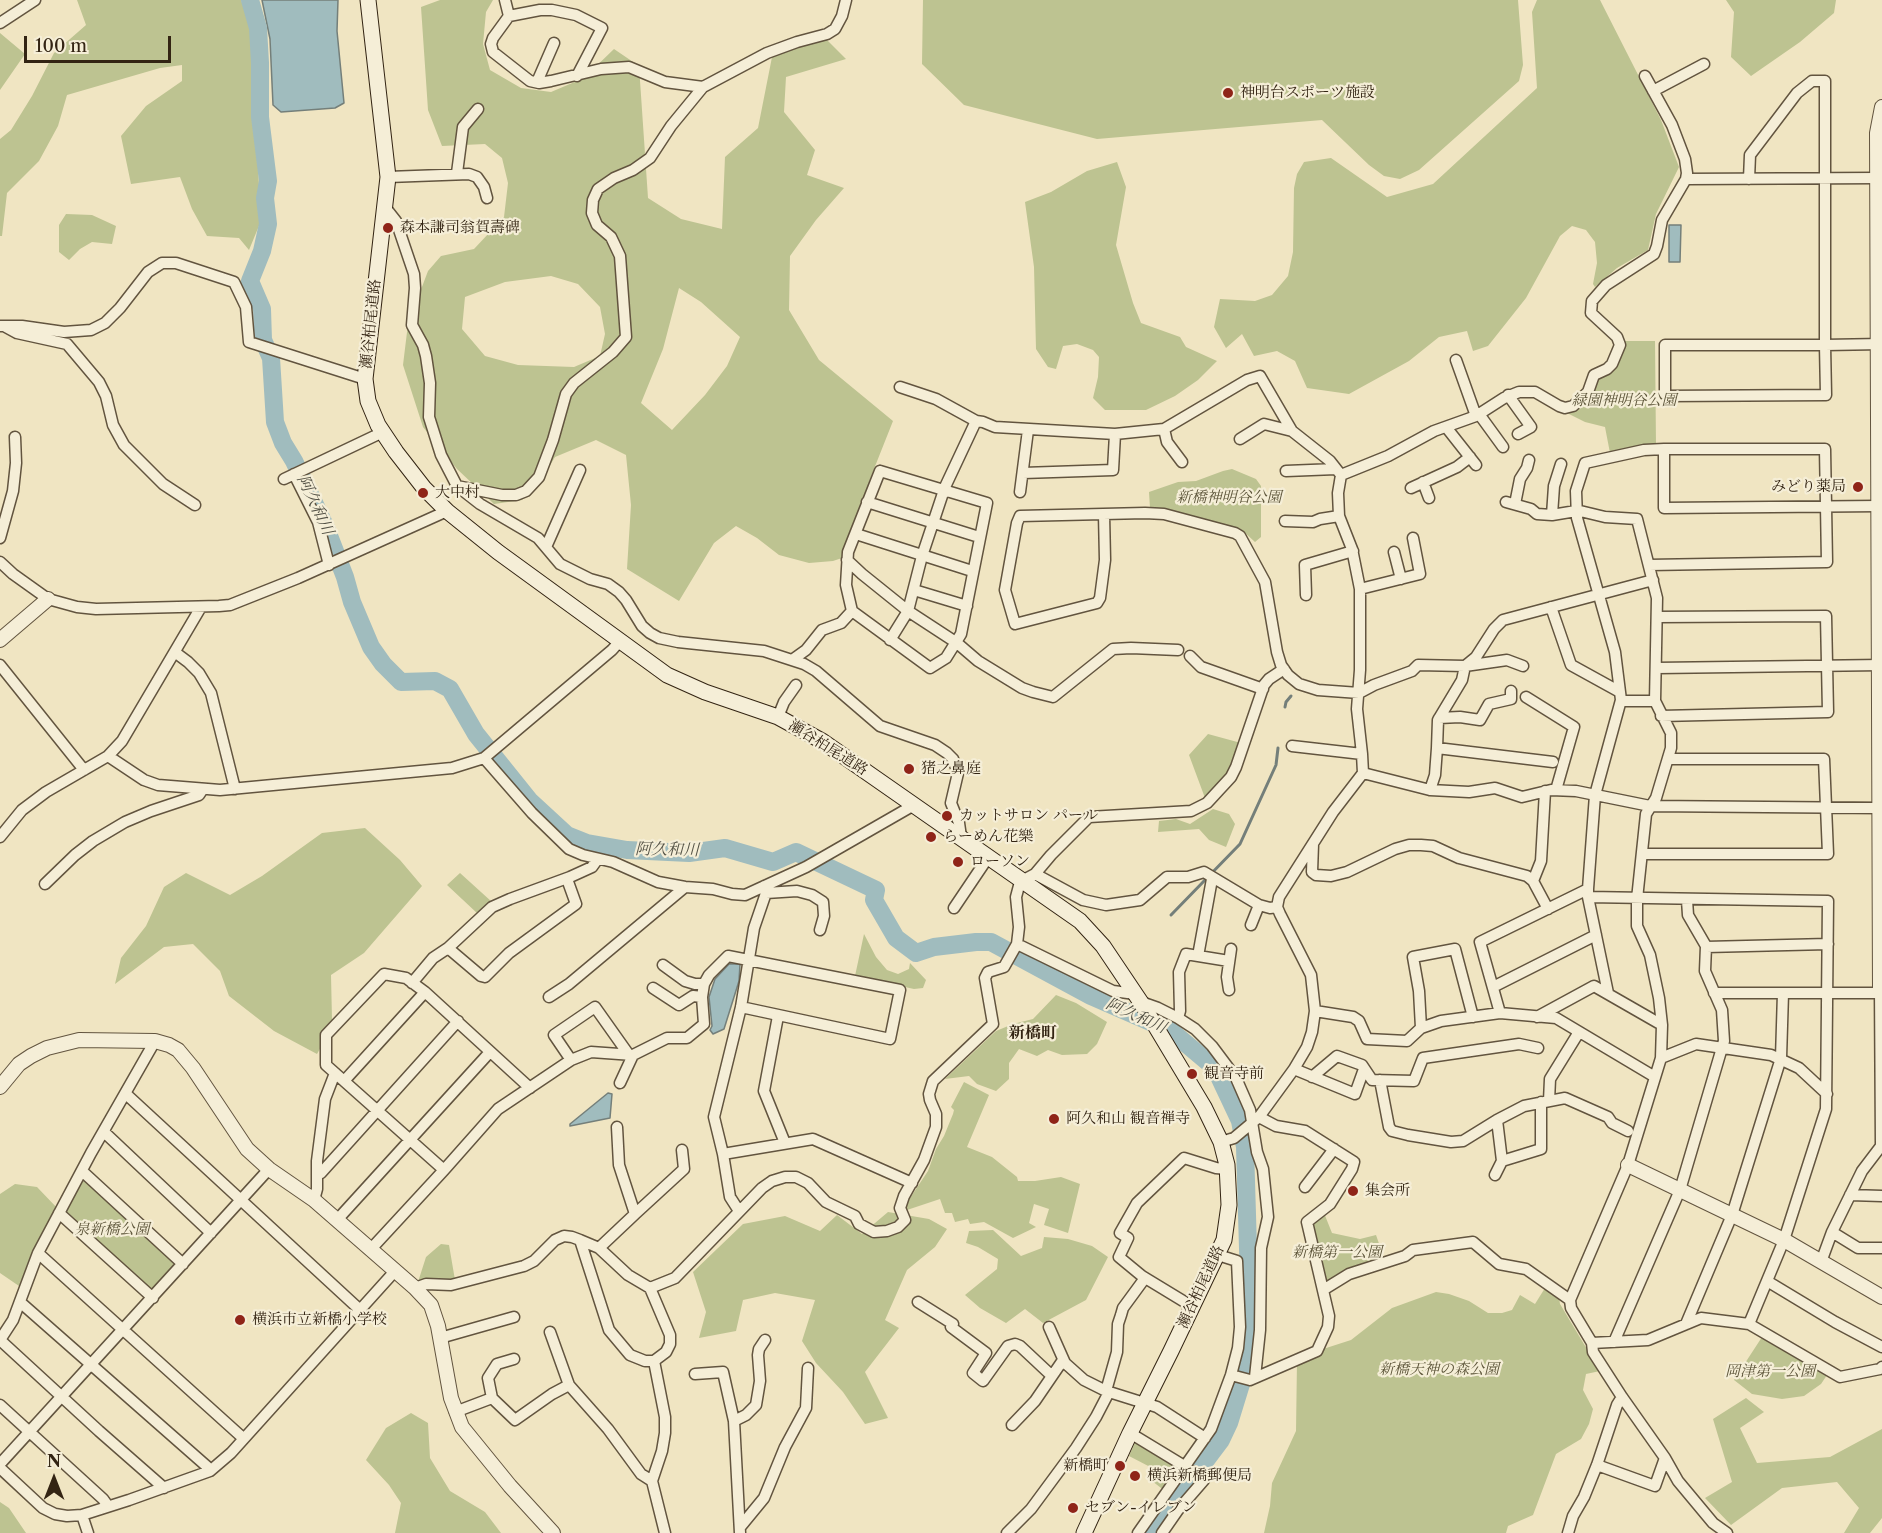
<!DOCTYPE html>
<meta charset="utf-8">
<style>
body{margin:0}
#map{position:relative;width:1882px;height:1533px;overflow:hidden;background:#f0e5c2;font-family:"Libre Caslon Text",serif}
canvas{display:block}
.north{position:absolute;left:24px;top:1449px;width:60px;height:60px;-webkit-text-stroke:4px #f5eed7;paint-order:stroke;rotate:0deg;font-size:16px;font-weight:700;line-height:24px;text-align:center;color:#332413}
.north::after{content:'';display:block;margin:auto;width:21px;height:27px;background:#332413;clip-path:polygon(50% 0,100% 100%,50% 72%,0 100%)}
.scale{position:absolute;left:24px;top:36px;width:147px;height:27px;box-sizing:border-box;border:3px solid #332413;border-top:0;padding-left:8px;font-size:18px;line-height:21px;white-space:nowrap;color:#332413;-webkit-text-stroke:4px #f5eed7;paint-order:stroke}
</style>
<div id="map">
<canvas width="1882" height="1533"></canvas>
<div class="north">N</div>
<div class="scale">100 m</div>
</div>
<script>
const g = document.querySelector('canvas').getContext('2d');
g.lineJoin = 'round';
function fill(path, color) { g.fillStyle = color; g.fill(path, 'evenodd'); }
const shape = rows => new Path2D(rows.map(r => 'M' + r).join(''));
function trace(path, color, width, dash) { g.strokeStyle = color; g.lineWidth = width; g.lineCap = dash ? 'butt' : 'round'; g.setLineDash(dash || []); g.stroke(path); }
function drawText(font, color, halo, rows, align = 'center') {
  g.font = font + ' "Libre Caslon Text","Noto Serif JP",serif'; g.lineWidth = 4.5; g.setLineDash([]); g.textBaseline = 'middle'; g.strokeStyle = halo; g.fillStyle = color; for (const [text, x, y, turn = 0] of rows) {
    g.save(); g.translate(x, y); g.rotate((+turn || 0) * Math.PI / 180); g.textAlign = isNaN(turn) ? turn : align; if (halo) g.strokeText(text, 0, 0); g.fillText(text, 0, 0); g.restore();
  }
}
fill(shape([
 [77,0,241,0,250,24,261,221,249,250,239,238,207,236,192,209,180,177,131,184,121,136,146,106,182,81,182,65,160,68,67,95,58,126,39,161,7,193,2,236,0,236,0,139,11,130,32,96,54,53,86,25],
 [440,0,493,0,486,12,483,44,490,70,521,88,551,92,584,78,614,49,639,66,648,198,681,219,722,229,725,157,758,128,773,52,824,37,846,59,786,77,784,112,815,150,807,175,844,188,816,220,790,256,789,310,819,360,893,421,870,479,845,557,833,561,809,563,779,555,757,538,736,526,714,543,679,601,627,569,631,505,626,455,596,440,555,457,543,477,522,500,494,504,457,469,423,427,403,365,408,324,428,271,441,256,474,249,504,217,508,183,502,158,485,144,442,146,428,110,421,7],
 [551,276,578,284,600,307,605,334,600,356,574,367,518,365,485,356,462,329,465,297,505,282],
 [679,288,701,302,740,337,727,366,705,395,672,430,641,403,663,349],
 [923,0,1518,0,1523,65,1519,81,1419,170,1400,179,1384,176,1369,165,1322,120,1097,139,964,105,922,64],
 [1537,0,1600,0,1661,120,1679,167,1656,214,1648,250,1617,268,1595,287,1593,284,1597,263,1595,242,1586,230,1572,226,1560,236,1526,298,1488,346,1473,351,1467,331,1439,337,1409,361,1349,394,1307,388,1295,361,1277,351,1254,356,1242,334,1226,348,1214,327,1220,299,1255,301,1272,295,1288,276,1293,252,1294,188,1297,174,1304,162,1331,158,1387,197,1433,184,1537,88,1532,12],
 [1726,0,1836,0,1834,13,1800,42,1751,76,1731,57,1734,12],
 [0,33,25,54,0,90],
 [1117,162,1126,187,1116,245,1133,303,1141,323,1180,337,1186,347,1217,361,1198,380,1175,396,1146,410,1105,410,1093,398,1098,377,1099,357,1093,350,1077,344,1063,346,1056,369,1048,367,1036,349,1034,267,1025,202,1051,192,1087,171],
 [66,214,92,215,116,226,112,244,92,242,80,249,69,260,59,252,59,225],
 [1625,341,1655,341,1656,446,1610,453,1605,427,1585,422,1563,411,1596,378],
 [1232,469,1256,479,1261,486,1261,537,1255,542,1242,530,1166,510,1150,508,1149,492,1178,482,1196,481,1223,471],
 [1208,734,1241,743,1229,773,1205,798,1189,755],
 [1213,809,1229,814,1235,824,1226,847,1209,840,1199,829,1158,832,1159,821,1176,819,1190,824],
 [365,828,400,860,422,886,364,953,331,975,332,1020,322,1031,321,1047,317,1054,274,1031,229,996,220,971,193,944,164,947,115,984,121,958,146,926,164,887,186,873,230,895,262,876,322,833],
 [460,873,492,902,478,914,447,885],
 [864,934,876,957,887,970,898,974,909,969,910,963,926,980,923,988,914,989,855,976],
 [1056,995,1076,1003,1107,1022,1097,1044,1087,1054,1062,1055,1048,1050,1037,1056,1019,1049,1009,1063,1009,1079,996,1091,977,1084,969,1076,945,1079,996,1031,1013,1024,1033,1019],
 [964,1082,989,1095,967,1147,992,1157,1017,1177,1018,1181,1035,1181,1061,1177,1080,1184,1068,1233,1044,1225,1049,1209,1034,1204,1029,1223,1036,1227,1013,1238,984,1222,970,1224,968,1219,955,1222,952,1213,945,1213,940,1199,907,1210,906,1204,928,1171,936,1149,944,1136,953,1114,954,1110,951,1107],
 [84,1178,177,1265,152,1292,64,1212],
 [15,1184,37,1187,59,1210,49,1229,38,1241,19,1286,0,1273,0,1194],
 [888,1212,929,1219,947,1229,935,1247,907,1270,885,1320,899,1328,865,1372,888,1418,865,1424,843,1392,816,1363,802,1341,815,1300,775,1293,743,1300,736,1331,699,1338,706,1312,693,1272,743,1224,785,1216,820,1231,837,1215,862,1234],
 [1324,1213,1332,1233,1360,1239,1376,1235,1384,1258,1350,1268,1329,1281,1323,1278,1310,1223],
 [993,1230,1021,1256,1042,1248,1044,1237,1068,1239,1092,1246,1108,1257,1086,1300,1043,1323,1025,1309,1006,1323,980,1308,965,1295,997,1269,998,1259,978,1247,966,1243,969,1231],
 [441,1244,449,1245,455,1280,418,1282,426,1257],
 [1545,1288,1559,1298,1560,1304,1600,1371,1586,1374,1583,1390,1593,1409,1589,1424,1581,1439,1556,1454,1533,1515,1508,1526,1506,1533,1264,1533,1270,1506,1272,1483,1296,1431,1297,1361,1320,1350,1351,1340,1392,1308,1436,1292,1449,1294,1469,1301,1488,1313,1502,1313,1512,1310,1520,1295,1535,1304],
 [1762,1337,1827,1375,1821,1384,1804,1396,1782,1399,1752,1394,1734,1380],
 [1746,1398,1764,1412,1740,1428,1757,1463,1830,1457,1882,1429,1882,1518,1870,1533,1844,1533,1859,1508,1837,1482,1782,1488,1731,1525,1705,1498,1732,1482,1713,1419],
 [411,1413,428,1423,430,1458,450,1491,485,1512,501,1533,395,1533,401,1503,389,1485,366,1460,386,1428],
 [1136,1440,1180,1468,1165,1491,1152,1481,1156,1470,1129,1456],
 [0,1502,9,1508,26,1533,0,1533]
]), '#bdc391');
const water = shape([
 [262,0,338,0,337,31,344,103,335,108,281,112,273,105,270,39,262,0],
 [1669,225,1681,225,1680,262,1669,262,1669,225],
 [729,964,740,964,739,981,724,1029,713,1034,710,1030,712,1026,709,997,715,979,729,964],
 [608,1093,612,1094,610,1118,570,1126,570,1124,608,1093]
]);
fill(water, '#a0bcbe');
trace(water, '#747f7a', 1.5);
trace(shape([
 [1285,707,1286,702,1291,696],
 [1171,915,1240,844,1276,765,1278,748]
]), '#747f7a', 3);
trace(shape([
 [250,0,258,28,260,63,260,117,268,181,265,198,268,224,262,251,250,281,262,309,263,340,271,358,275,422,283,443,294,461,326,528,345,577,352,602,371,647,383,664,401,682,435,681,450,689,476,734,529,800,567,835,587,843,627,850,689,853,725,848,773,862,796,852,876,890,874,900,896,938,916,953,934,947,976,942,991,942,1091,996,1171,1031,1215,1068,1240,1121,1245,1147,1250,1316,1245,1371,1229,1423,1221,1440,1151,1533]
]), '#a0bcbe', 18);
const minor = shape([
 [505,0,509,16,493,38,491,44,493,52,530,81,539,83,551,81,601,69,629,67,665,82,703,87],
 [509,16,540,10,552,10,576,15,602,28,577,76],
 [0,23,35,0],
 [537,82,554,43],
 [1653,91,1704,64],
 [457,173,463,127,478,109],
 [388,177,469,174,477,177,484,187,487,198],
 [1686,179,1878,178],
 [1749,179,1750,155,1797,93,1812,81,1825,81,1825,345,1882,344],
 [385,207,396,221,414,274,415,288,412,325,423,345,426,356,430,383,429,417,441,455,457,486,480,504,538,538,560,564,590,579,608,584,619,592,626,600,642,626,650,633,659,638,678,642,764,651,804,664,816,671,880,726,935,745,947,753,953,759,958,773,951,803,959,823,961,837],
 [0,326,22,326,64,332,91,330,105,323,120,308,148,272,162,263,176,263,234,282,246,307,249,342,365,379],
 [6,327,17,333,67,344,99,382,106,396,113,425,124,445,163,484,195,505],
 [1665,345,1825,345,1826,395,1665,396,1665,345],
 [1456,360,1476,416],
 [900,387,936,399,976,421,983,422,995,427,1115,434,1164,429,1247,380,1260,376,1292,431,1330,461,1341,475,1338,493,1339,516,1352,549,1360,589,1360,670,1357,709,1362,754,1363,773,1333,812,1279,897,1277,907,1280,914,1311,975,1315,1011,1312,1032,1307,1047,1294,1069,1259,1117,1234,1138,1221,1142],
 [1508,395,1531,427,1518,434],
 [1479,414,1503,447],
 [1446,427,1476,465],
 [1164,429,1167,442,1182,462],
 [1240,439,1264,424,1292,431],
 [1664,449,1664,508,1879,506],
 [880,471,987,503,961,634,946,658,930,668,852,611,846,585,848,552,880,471],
 [1286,471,1336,469],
 [1023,473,1113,470,1115,434],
 [294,474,318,522,329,565],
 [1341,475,1388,456,1434,431,1476,416,1504,398,1519,392,1535,392,1559,406,1565,408,1573,406,1588,392,1594,375,1607,369,1612,364,1620,345,1617,337,1591,313,1592,301,1606,285,1654,254,1657,246,1662,220,1686,179,1687,173,1685,159,1672,125,1645,76],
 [284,479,383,432],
 [1423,482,1429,498],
 [457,486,502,495,516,495,526,491,539,477,553,440,566,394,574,383,613,352,626,337,620,256,611,237,597,225,592,213,593,200,598,189,614,178,633,170,650,158,671,126,703,87,767,53,797,42,827,34,835,29,842,16,846,0],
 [1411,488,1457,467,1470,457],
 [1020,492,1028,430],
 [867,502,979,537],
 [1506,502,1531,509,1537,514,1552,515,1576,511],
 [1515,504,1520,479,1527,468,1529,460],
 [1576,510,1605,517,1637,519,1657,598,1655,701,1671,733,1671,748,1656,798,1646,814,1637,899,1637,926,1650,955,1659,998,1662,1025,1661,1058,1628,1165,1570,1300,1571,1308,1592,1343,1593,1352,1622,1397,1665,1458,1678,1481,1713,1523,1727,1533],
 [1104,514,1105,560,1100,598,1097,603,1015,624,1005,590,1017,523,1020,516,1145,513,1164,514,1235,533,1240,536,1265,582,1277,652,1281,665,1288,675,1299,684,1318,690,1359,693,1374,685,1412,671,1418,665,1465,666,1476,657,1494,629,1503,620,1653,580],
 [1552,515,1554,486,1561,464],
 [1285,521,1313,522,1320,519,1339,516],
 [856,534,972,571],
 [0,538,13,491,16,463,15,437],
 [546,547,580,470],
 [1394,552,1401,579],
 [847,560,862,574,908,611,957,643,978,661,1022,688,1033,692,1053,697,1113,649,1131,648,1178,650],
 [0,562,13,574,48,599,77,607,96,609,219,606,230,605,298,578,447,511],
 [1360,589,1420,574,1413,538],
 [914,590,967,606],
 [1306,595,1305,565,1353,551],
 [1551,607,1571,665,1620,692],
 [1657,617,1826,616,1828,712,1661,716],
 [890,640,908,611,922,556,945,487,976,421],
 [176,653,188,662,199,673,211,693,235,789],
 [1190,656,1201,667,1263,689],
 [792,660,806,650,822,630,841,623,852,611],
 [0,665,84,770],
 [1523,666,1507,660,1465,666,1462,680,1438,720,1437,748,1553,762],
 [1657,668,1882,665],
 [1526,697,1574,727,1556,790],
 [1621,701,1655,701],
 [778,717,784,702,796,685],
 [1439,718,1460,717,1480,720,1489,704,1511,699,1511,691],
 [1292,746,1362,754],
 [108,756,144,780,158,785,220,790,452,768,484,758,612,650,620,641],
 [484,758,532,813,569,849,583,855,613,862,658,882,685,887,713,889,732,894,745,895,806,867,914,805],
 [1363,773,1430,790,1469,792,1495,788,1522,797,1551,790,1576,791,1650,806,1882,808],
 [1430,790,1435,775,1437,748],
 [1545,791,1541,861,1533,881,1548,909],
 [0,837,22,810,46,792,108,756,122,741,201,607],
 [1313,844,1312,872,1316,875,1331,876,1347,872,1395,849,1409,845,1421,845,1433,846,1459,858,1527,876,1533,881],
 [1643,854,1828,854,1824,759,1668,759],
 [1035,874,1083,900,1106,905,1140,900,1167,877,1188,877,1204,872,1259,905,1270,908,1277,907],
 [567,879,576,904,509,953,485,977,481,976,448,948,492,907,510,899,570,877,592,867,597,860],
 [45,884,75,855,93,841,125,822,151,811,199,795,203,789],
 [766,893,797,891,812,895,823,902,824,916,820,930],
 [1588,897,1828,901,1826,1109,1784,1240,1749,1324],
 [954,908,989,856],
 [1251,925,1259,905],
 [1017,944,1113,991,1135,994],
 [1706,947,1828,944],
 [1198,956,1212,879],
 [663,965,685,981,695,984,704,984],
 [412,983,433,958,448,948],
 [1493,987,1596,935],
 [653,988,679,1005,693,996,702,997],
 [1229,990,1227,977,1231,949],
 [1608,993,1588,897,1588,889,1595,795,1621,700,1615,652,1577,518,1576,491,1585,463,1644,450,1664,449,1825,449,1827,562,1649,565],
 [1714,993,1880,993],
 [549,997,569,984,685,887],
 [1141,1002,1158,1008,1178,1018,1195,1029,1212,1046,1236,1078,1250,1110,1257,1152,1263,1169,1268,1217,1261,1248,1260,1330,1255,1377],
 [1315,1011,1353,1017,1359,1021,1367,1039,1407,1041,1421,1028,1441,1021,1500,1013,1556,1018,1655,1077],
 [1500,1013,1480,942,1588,889],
 [778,1016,764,1091,785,1143],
 [1537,1017,1594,986,1662,1025],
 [1178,1018,1180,1011,1179,972,1186,954,1229,961],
 [1421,1028,1419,991,1413,957,1455,949,1473,1017],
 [1661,1058,1696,1044,1771,1055,1799,1068,1827,1094],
 [571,1060,554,1035,595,1007,629,1055],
 [1294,1069,1355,1094,1364,1069],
 [1312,1077,1337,1056,1362,1065,1372,1080,1414,1081,1423,1058,1519,1044,1538,1048],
 [1380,1080,1389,1127,1392,1131,1408,1135,1451,1142,1463,1141,1497,1120,1524,1106,1565,1098,1608,1117,1612,1123,1628,1131],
 [344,1081,425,992],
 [620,1083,633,1055],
 [126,1094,359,1309],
 [1549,1101,1550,1079,1579,1032],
 [1497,1120,1502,1161,1541,1149,1541,1102],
 [104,1132,211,1233],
 [723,1154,813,1139,912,1183],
 [444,1170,326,1065,326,1035,384,974,406,978,425,992,530,1088],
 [82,1171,183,1264],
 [317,1175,321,1173,458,1021],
 [1495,1175,1502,1161],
 [1305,1187,1334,1149],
 [1850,1195,1882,1196],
 [314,1200,317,1189,317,1161,325,1099,335,1073],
 [739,1211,730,1197,723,1154,714,1117,741,1007,754,928,766,893,764,886],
 [59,1213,153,1298],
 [635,1214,684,1169,682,1150],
 [337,1220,490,1052],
 [1832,1232,1858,1248,1882,1248],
 [599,1248,635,1214,619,1165,617,1127],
 [371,1249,444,1170,498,1109,571,1060,591,1052,633,1055,667,1038,687,1038,704,1024,702,997,704,984,709,975,728,956,900,990,890,1039,741,1007],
 [38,1253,243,1438],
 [1821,1262,1832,1232,1862,1171,1881,1146,1880,989],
 [1767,1281,1835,1322,1882,1347],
 [415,1288,426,1284,451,1285,524,1266,534,1261,555,1240,564,1236,572,1237,580,1240,599,1248,628,1275,650,1288,670,1335,670,1344,666,1352,654,1361,645,1361,630,1355,609,1330,580,1240],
 [650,1288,675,1278,762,1188,772,1181,785,1177,796,1177,808,1183,826,1202,855,1216,859,1224,874,1232,887,1231,898,1227,905,1220,900,1208,904,1196,924,1160,936,1127,936,1114,930,1100,929,1094,933,1081,993,1024,985,978,988,972,1004,967,1017,944,1019,927,1016,897,1020,882,1035,874,1051,855,1089,817,1191,811,1207,803,1231,777,1236,767,1264,685,1269,679,1284,669],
 [1323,1290,1349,1274,1405,1256,1413,1250,1473,1242,1499,1264,1526,1269,1570,1300],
 [20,1302,211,1470],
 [918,1302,953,1324,951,1327,986,1353,973,1373,983,1381,1008,1346,1015,1344,1020,1346,1052,1376],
 [1193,1307,1142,1276,1119,1257,1128,1238,1120,1233,1137,1203,1184,1158,1216,1168,1227,1169],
 [1686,1324,1732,1215,1781,1058,1783,993],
 [1049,1327,1065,1363,1084,1380,1106,1391,1157,1407,1205,1438],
 [550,1332,569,1385,608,1429,641,1474,652,1481],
 [440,1338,514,1317],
 [0,1340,13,1320,38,1253,91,1153,155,1041],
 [0,1340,99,1431,164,1488],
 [1614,1342,1680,1190,1724,1041,1722,1010,1705,971,1706,946,1688,915,1687,900],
 [1592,1343,1648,1340,1701,1318,1749,1324,1840,1377,1880,1369,1882,1367],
 [654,1361,665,1417,665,1433,662,1451,652,1481,665,1533],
 [695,1374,723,1372,734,1421,740,1533],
 [1231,1375,1250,1380,1317,1351,1328,1327,1329,1316,1307,1222,1330,1204,1352,1169,1354,1162,1305,1131,1276,1126,1259,1117],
 [1106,1391,1117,1352,1118,1324,1121,1315,1123,1308,1145,1278],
 [492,1398,488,1378,497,1364,514,1359],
 [0,1405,103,1499,108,1506],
 [455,1412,492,1398,515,1420,552,1394,569,1385],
 [734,1421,746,1415,756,1405,760,1381,758,1355,759,1349,765,1340],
 [1012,1425,1035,1401,1063,1360],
 [1130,1433,1186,1467,1204,1480,1178,1510,1162,1533],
 [0,1464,269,1169],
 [1597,1465,1655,1486,1665,1458],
 [0,1468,43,1508,55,1514,67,1516,82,1515,129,1500,210,1471,231,1453,395,1271],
 [82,1515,88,1533],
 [741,1526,764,1498,785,1447,806,1408,808,1368],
 [1007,1533,1031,1509,1076,1448,1096,1417,1109,1392],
 [1138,1533,1211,1429,1231,1375,1238,1348,1240,1327,1237,1261,1218,1255],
 [1568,1533,1573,1516,1584,1497,1597,1465,1617,1405,1622,1397]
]);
const tertiary = shape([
 [1882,107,1877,133,1880,989,1882,989],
 [0,640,48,599],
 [0,1087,19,1064,31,1056,47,1048,79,1040,155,1041,169,1045,178,1050,193,1068,247,1149,269,1169,314,1200,415,1288,431,1305,438,1326,451,1398,462,1427,510,1486,553,1533],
 [1628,1165,1784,1240,1882,1297]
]);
const secondary = shape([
 [368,0,388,177,365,379,368,401,378,425,396,452,424,488,447,511,498,552,667,675,705,692,778,717,822,741,1080,921,1103,946,1144,1007,1204,1107,1221,1142,1227,1165,1229,1205,1224,1240,1171,1351,1130,1433,1084,1533]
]);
trace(minor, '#62543f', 13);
trace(tertiary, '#62543f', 16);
trace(secondary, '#332413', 17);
trace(minor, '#f5eed7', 10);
trace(tertiary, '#f5eed7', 14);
trace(secondary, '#f5eed7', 15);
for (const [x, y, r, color] of [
 [1228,93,6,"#8f2418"],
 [388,228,6,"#8f2418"],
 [1858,487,6,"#8f2418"],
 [423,493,6,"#8f2418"],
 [909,769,6,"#8f2418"],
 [947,816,6,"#8f2418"],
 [931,837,6,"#8f2418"],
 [958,862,6,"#8f2418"],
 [1192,1074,6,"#8f2418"],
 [1054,1119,6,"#8f2418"],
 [1353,1191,6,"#8f2418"],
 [240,1320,6,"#8f2418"],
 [1120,1466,6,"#8f2418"],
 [1135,1476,6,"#8f2418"],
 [1073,1508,6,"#8f2418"]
]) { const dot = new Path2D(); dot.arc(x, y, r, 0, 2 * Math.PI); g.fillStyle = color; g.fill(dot); trace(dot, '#f5eed7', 2); }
drawText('15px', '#332413', '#f5eed7', [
 ["神明台スポーツ施設",1240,93],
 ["森本謙司翁賀壽碑",400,228],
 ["みどり薬局",1846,487,"right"],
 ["大中村",435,493],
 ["猪之鼻庭",921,769],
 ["カットサロン パール",959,816],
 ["らーめん花樂",943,837],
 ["ローソン",970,862],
 ["観音寺前",1204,1074],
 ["阿久和山 観音禅寺",1066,1119],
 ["集会所",1365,1191],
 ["横浜市立新橋小学校",252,1320],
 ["新橋町",1108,1466,"right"],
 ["横浜新橋郵便局",1147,1476],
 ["セブン-イレブン",1085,1508]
], 'left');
drawText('15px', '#332413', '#f5eed7', [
 ["瀬谷柏尾道路",371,324,-84],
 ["瀬谷柏尾道路",828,748,32],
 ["瀬谷柏尾道路",1201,1287,-65]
]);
drawText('italic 15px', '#5c5439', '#f5eed7', [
 ["緑園神明谷公園",1624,401],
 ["新橋神明谷公園",1229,498],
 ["泉新橋公園",112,1230],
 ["新橋第一公園",1337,1253],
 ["新橋天神の森公園",1439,1370],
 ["岡津第一公園",1770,1372]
]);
drawText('italic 16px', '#545246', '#f5eed7', [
 ["阿久和川",315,505,65],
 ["阿久和川",667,850,1],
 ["阿久和川",1136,1016,24]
]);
drawText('bold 16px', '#332413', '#f5eed7', [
 ["新橋町",1033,1033]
]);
</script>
